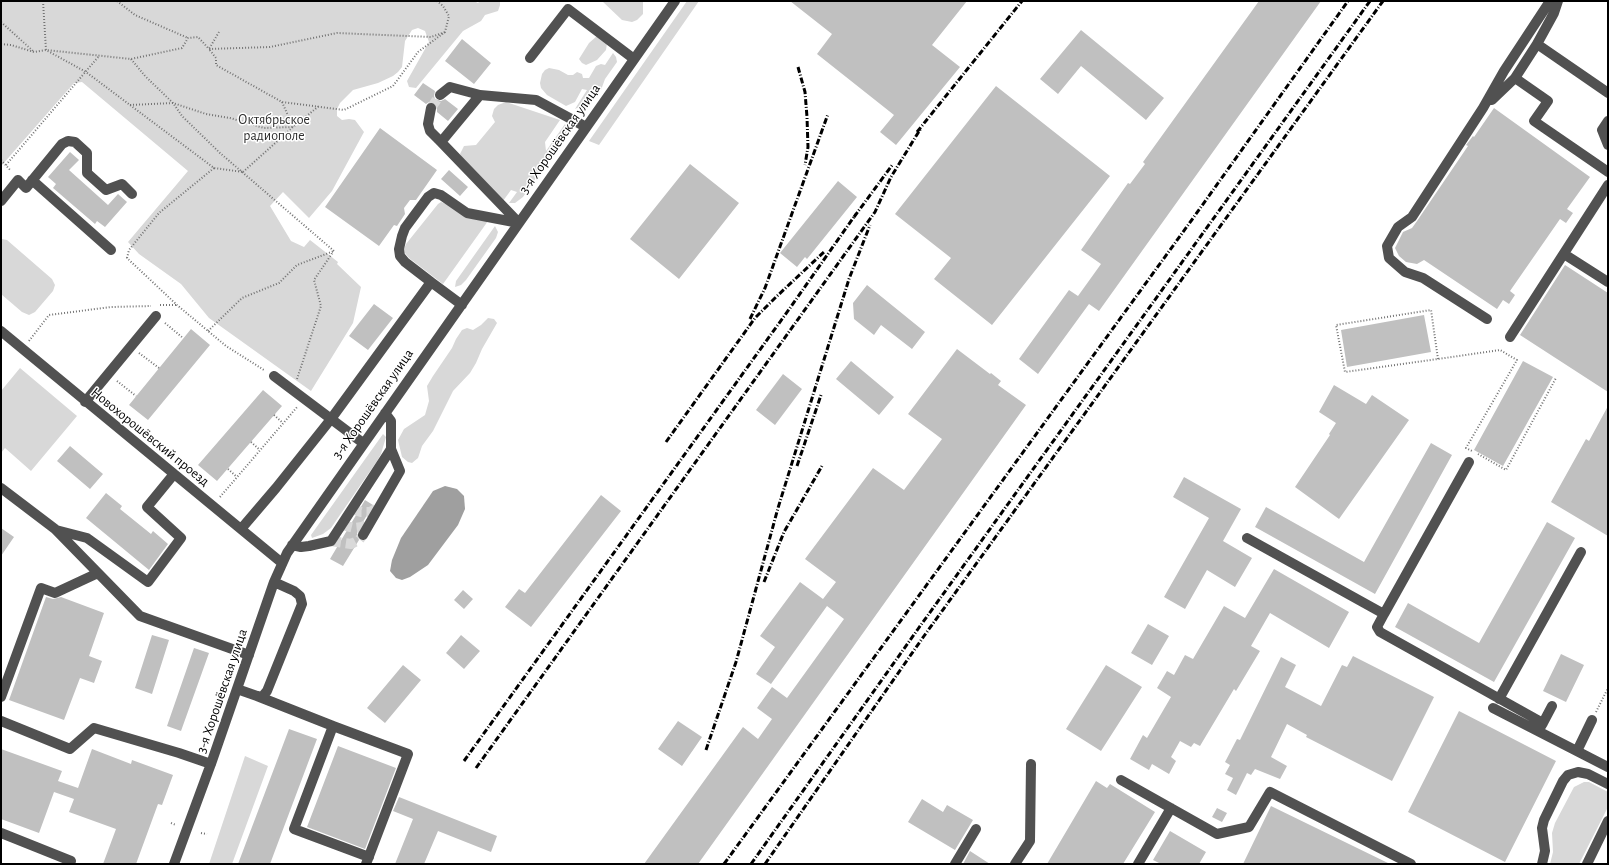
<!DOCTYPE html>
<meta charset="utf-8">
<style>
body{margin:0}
#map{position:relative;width:1609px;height:865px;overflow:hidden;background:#fff;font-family:"Alegreya Sans",sans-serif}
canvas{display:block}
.frame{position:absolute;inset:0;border:2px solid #000;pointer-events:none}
</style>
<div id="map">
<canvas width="1609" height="865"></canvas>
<div class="frame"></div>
</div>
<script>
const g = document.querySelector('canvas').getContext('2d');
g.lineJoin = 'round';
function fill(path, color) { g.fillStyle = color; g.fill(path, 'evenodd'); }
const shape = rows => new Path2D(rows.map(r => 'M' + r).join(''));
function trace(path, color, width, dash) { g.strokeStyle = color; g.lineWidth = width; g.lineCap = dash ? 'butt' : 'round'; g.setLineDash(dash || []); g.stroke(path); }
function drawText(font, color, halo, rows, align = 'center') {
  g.font = font + ' "Alegreya Sans",sans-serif'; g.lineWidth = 3; g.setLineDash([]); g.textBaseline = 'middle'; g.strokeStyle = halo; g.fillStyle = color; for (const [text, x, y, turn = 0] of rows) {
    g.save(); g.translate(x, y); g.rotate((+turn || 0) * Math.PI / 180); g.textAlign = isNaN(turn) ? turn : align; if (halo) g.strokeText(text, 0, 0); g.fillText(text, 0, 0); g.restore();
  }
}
fill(shape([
 [1,1,474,1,478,3,480,1,500,1,500,5,498,11,485,15,481,21,463,31,416,88,409,87,407,81,429,42,425,31,418,28,412,30,405,41,402,67,398,72,393,76,378,83,353,90,340,103,337,109,337,116,342,120,349,119,355,120,364,132,332,191,309,218,283,192,270,206,291,241,304,247,310,240,338,262,337,264,361,287,353,323,311,391,209,318,181,284,139,254,128,242,188,171,82,82,74,83,2,165],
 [602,1,643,1,643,14,637,20,632,22,622,20],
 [687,1,699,1,599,145,589,141],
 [597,36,607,43,606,50,597,60,586,65,582,63,579,59,589,43],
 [613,53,616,57,617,62,605,79,601,90,596,91,581,106,575,109,587,90,582,89,575,102,566,106,547,95,541,88,540,83,542,74,545,70,549,68,559,70,568,75,573,75,577,72,582,74,583,78,589,78,596,66,601,64,605,65],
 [506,102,560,120,545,142,546,151,565,124,568,129,564,137,523,197,515,203,509,203,517,192,511,190,503,201,461,157,460,154,464,146,476,145,495,122,492,116,494,109,498,105],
 [441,202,488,221,443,284,409,258,405,253,404,249,406,244,438,204],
 [495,226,498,232,496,238,466,280,461,285,455,287,456,281],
 [2,239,7,240,52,279,55,285,53,291,35,312,29,315,22,312,1,294],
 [488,318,494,319,497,323,482,349,476,363,470,373,453,391,433,431,422,446,418,458,412,463,408,462,402,457,398,440,404,429,425,415,429,401,427,386,433,376,452,348,456,339,462,330,467,328,473,330,481,325],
 [20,368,77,416,31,471,5,448,1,453,1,391],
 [383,434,386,437,381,454,377,461,331,528,323,534,312,538,311,535],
 [245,756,268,766,232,864,209,864],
 [1584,782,1589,782,1608,792,1608,807,1579,864,1550,864,1553,852,1552,833,1555,823,1574,787]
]), '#d8d8d8');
fill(shape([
 [445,486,457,489,464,496,465,509,458,525,428,565,410,577,402,580,396,578,390,571,392,560,401,538,433,491]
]), '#9f9f9f');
fill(shape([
 [790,1,967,1,932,45,960,67,896,145,880,132,894,115,817,54,832,34],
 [1259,1,1321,1,1099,311,1089,304,1038,374,1019,359,1069,290,1078,296,1101,264,1081,250,1128,183,1130,184,1145,164,1143,162],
 [1081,30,1164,98,1146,120,1081,66,1058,94,1040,79],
 [462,39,491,63,474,84,445,61],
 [423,83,435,91,434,96,435,99,441,101,445,99,458,109,448,121,437,112,437,106,435,103,429,102,426,104,414,95],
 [996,86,1110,176,992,325,934,279,951,258,895,214],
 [1494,108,1590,177,1567,209,1573,213,1566,223,1560,219,1510,291,1515,295,1509,304,1503,300,1497,309,1424,260,1417,264,1406,262,1399,256,1395,248,1403,232,1412,228,1417,221,1468,146,1466,145,1473,136,1474,137],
 [380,128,437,170,416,200,410,200,404,208,405,214,397,226,394,225,379,246,325,207],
 [70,152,79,160,69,170,108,205,118,194,127,202,105,227,97,221,95,224,53,188,56,184,48,177],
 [690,164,739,203,679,279,630,239],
 [449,170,468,187,460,196,441,179],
 [838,181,857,197,807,259,805,257,797,267,780,253],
 [1565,265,1608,293,1608,392,1520,335],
 [867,285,925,332,912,349,881,325,874,335,854,319,853,303],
 [374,304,393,318,368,350,349,336],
 [1424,315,1431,352,1347,367,1341,330],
 [191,329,210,345,148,420,129,405],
 [957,349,990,374,991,373,1001,381,998,385,1026,405,698,864,644,864,743,727,758,739,772,719,757,708,772,687,787,698,844,619,827,606,771,684,756,674,775,647,760,636,800,582,823,599,836,582,805,559,873,468,904,490,942,439,908,414],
 [851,361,894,397,879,415,836,379],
 [1523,361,1553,377,1503,466,1474,450],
 [783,374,802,389,775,425,756,410],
 [1334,385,1366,404,1372,395,1409,420,1339,519,1295,487,1330,435,1329,434,1336,423,1319,412],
 [263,390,282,406,217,481,198,465],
 [1608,406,1608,536,1551,502,1586,439,1589,441],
 [1431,443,1452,455,1375,594,1255,527,1266,507,1364,562],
 [70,446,103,474,90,489,57,461],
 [1184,477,1241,509,1223,541,1252,558,1235,587,1207,570,1185,609,1164,597,1209,518,1173,497],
 [106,493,122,506,120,509,151,534,153,531,168,544,149,570,86,518],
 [601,495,621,511,531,627,505,607,519,589,525,593],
 [365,500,373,505,357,532,357,535,359,540,343,566,330,559],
 [1547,522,1575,538,1494,682,1395,627,1408,603,1479,643],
 [1,528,14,537,1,556],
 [1274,569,1349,612,1329,648,1270,613,1251,646,1260,651,1236,691,1234,689,1200,746,1194,743,1191,747,1180,741,1171,757,1176,761,1169,774,1152,764,1149,770,1130,759,1143,735,1147,738,1171,697,1157,688,1167,671,1174,675,1185,655,1193,659,1224,606,1245,618],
 [463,590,473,599,464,609,454,600],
 [46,597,53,599,61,597,104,613,89,656,102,661,94,683,80,678,64,720,9,700],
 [1148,624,1169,636,1152,665,1131,653],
 [152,635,169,640,152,694,135,688],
 [461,635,480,651,464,669,446,653],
 [194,648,209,653,181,731,167,726],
 [1561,654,1584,665,1566,702,1543,691],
 [1353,656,1434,697,1392,781,1306,737,1307,735,1287,724,1271,757,1287,766,1280,779,1255,769,1251,775,1247,773,1236,795,1227,790,1233,778,1225,774,1230,765,1225,762,1237,739,1240,740,1281,657,1296,665,1285,687,1321,706,1342,665,1347,667],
 [403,665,421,680,385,723,367,708],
 [1106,665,1142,687,1101,751,1066,729],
 [1459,711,1556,761,1505,862,1408,812],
 [678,721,702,737,682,766,658,749],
 [289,729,317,739,270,864,238,864],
 [338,746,396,768,365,849,307,827],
 [1,749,62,771,58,781,78,788,92,749,131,764,132,760,173,775,162,805,158,804,136,864,103,864,116,829,69,812,74,799,54,792,39,833,1,819],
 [1096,781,1107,788,1110,784,1155,812,1123,864,1047,864],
 [399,797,497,836,491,852,438,831,424,864,395,864,413,819,393,811],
 [922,799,943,812,947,805,973,820,955,850,908,822],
 [1271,806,1390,864,1243,864],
 [1217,808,1227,813,1222,822,1212,817],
 [1170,831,1206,852,1199,864,1161,864,1153,860],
 [970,851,990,864,963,864]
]), '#c0c0c0');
trace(shape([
 [431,108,440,95],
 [352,509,361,512,370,512,379,507],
 [342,525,354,528,362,527,371,522],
 [331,541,351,544,359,540,363,535]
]), '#d9d9d9', 10, [10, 5]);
trace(shape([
 [43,1,46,50,86,72,214,168,243,172],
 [117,1,135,15,188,38],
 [1,22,33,51],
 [219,32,209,49,216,58,216,65,282,102,344,110,393,86,418,52,445,32,449,16,443,6,437,1],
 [1,44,11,45,34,52,46,50,131,59,182,48,188,38,198,37,209,49,270,47,337,33,431,37,445,32],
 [131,59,145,76,173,103,182,116,220,153,334,251],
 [282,102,293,127],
 [130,105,173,103,206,114,230,118,264,128,293,127],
 [1,160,11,171],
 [6,165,99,56],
 [214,168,159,213,129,250,127,258,177,305,226,346,264,370],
 [243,172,293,127,319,106],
 [160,305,177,305],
 [165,323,183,338],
 [208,331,242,298,279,283,297,265,334,251],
 [29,341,49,315,111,307,151,306],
 [139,353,159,368],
 [1438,359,1431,310,1336,325,1345,372,1438,359,1500,350,1517,360,1466,448,1472,451],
 [297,379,321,306,314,280,333,252],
 [117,381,136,396],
 [274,415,283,423],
 [251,442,260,450],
 [1478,454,1506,470,1556,378],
 [228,469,237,477],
 [220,497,298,406],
 [1596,712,1608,688],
 [171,823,176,825],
 [201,833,207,834]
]), '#737373', 2, [1, 2]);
trace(shape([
 [1537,44,1554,13,1558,1],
 [530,58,568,9,634,59],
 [1515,78,1548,101,1534,121,1608,172],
 [440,95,450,87,480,95],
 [1492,100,1515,78,1537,44,1608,93],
 [431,108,428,124,430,131,441,142],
 [1608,121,1602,130,1608,145],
 [32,180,111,250],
 [1,201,18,180,26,188,62,144,68,141,75,142,87,153,87,173,106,190,122,184,132,194],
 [1564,254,1608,282],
 [431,282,405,262,400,256,399,249,402,236,405,228,428,197,434,193,441,195,467,213,519,223,441,142,480,95,536,100,586,127],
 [1487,319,1423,278,1405,272,1389,258,1387,246,1398,227,1412,217,1483,108,1504,71,1550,1],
 [1,331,282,563],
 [1510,337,1608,185],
 [274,376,363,443],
 [85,402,156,316],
 [1,488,55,529,140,616,249,655],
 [241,529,276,488,331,419,431,282,462,305],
 [56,530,87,538,148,582,181,538,147,507,174,474],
 [363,535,400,471,391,449],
 [1247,538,1384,614,1469,462],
 [292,545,301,547,309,546,331,541,391,449,391,421,385,413],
 [1384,614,1377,627,1380,632,1543,723,1538,731],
 [237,689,257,696,262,697,267,691,302,604,300,596,294,591,274,582],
 [257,696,333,726,294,829,369,857],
 [1,697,41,588,55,593,98,573],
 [1499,699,1581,552],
 [1493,708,1608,767],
 [1,721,70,749,94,728,179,753,211,764],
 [1543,723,1552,706],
 [333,726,408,754,366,864],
 [1577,751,1592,720],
 [1121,780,1217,834,1249,827,1270,792,1411,864],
 [1,833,71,861,70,864],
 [174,864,212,761,274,582,287,553,675,1],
 [955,864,976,829],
 [1015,864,1030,841,1031,764],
 [1138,864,1171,808],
 [1542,864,1545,851,1542,828,1544,820,1563,781,1568,775,1578,772,1588,774,1608,784],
 [1587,864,1608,821]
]), '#515151', 10);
trace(shape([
 [798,67,805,92,807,117,808,147,805,165],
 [917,132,1022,1],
 [854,217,893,164],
 [750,319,765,288,828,114],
 [666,442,755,318,776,297,825,251],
 [797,466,821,395],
 [764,582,784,532,822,466],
 [706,750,736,662,778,508,849,279,870,225],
 [464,761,790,308,856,214],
 [476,768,875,212,891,177,921,128],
 [724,864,1191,221,1348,1],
 [751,864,918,629,1370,1],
 [765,864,924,636,1383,1]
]), '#000', 3, [6, 2, 1, 2]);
drawText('14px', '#2f2f2f', '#fff', [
 ["Октябрьское",274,120],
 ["радиополе",274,136]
]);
drawText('14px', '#000', '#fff', [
 ["3-я Хорошёвская улица",560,139,-55],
 ["3-я Хорошёвская улица",373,404,-55],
 ["Новохорошёвский проезд",150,437,39],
 ["3-я Хорошёвская улица",222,691,-71]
]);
</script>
